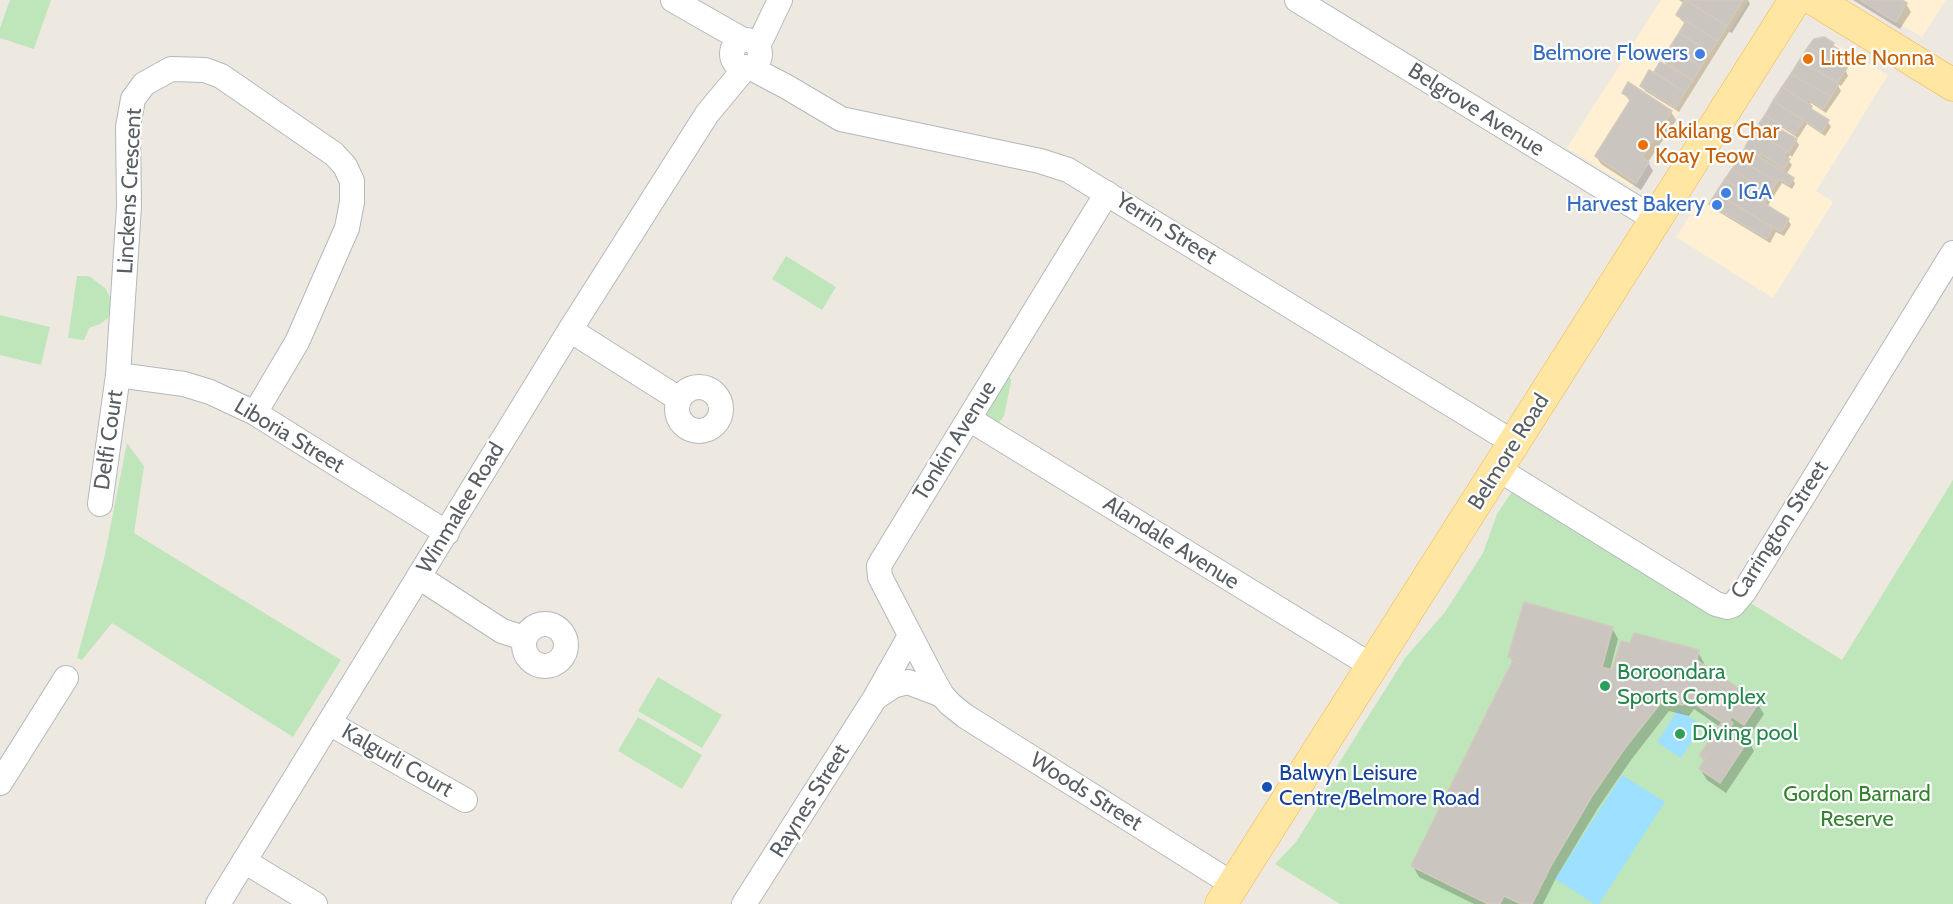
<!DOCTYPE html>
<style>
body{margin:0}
canvas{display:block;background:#ede9e0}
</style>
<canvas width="1953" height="904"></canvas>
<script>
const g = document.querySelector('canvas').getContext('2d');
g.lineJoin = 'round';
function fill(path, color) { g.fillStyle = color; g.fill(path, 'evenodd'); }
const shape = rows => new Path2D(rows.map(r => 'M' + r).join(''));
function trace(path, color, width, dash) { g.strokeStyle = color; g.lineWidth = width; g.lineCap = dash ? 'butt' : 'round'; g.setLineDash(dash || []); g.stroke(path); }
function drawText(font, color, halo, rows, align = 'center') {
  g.font = font + ' Cabin,sans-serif'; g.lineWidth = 4.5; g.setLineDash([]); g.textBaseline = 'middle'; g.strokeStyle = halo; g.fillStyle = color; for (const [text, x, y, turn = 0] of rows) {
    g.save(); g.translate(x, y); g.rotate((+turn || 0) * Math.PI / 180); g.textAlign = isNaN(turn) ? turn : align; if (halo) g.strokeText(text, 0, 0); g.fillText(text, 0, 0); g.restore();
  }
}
fill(shape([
 [1661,0,1749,0,1632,188,1567,148],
 [1860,0,1946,0,1922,37],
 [1824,37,1888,75,1816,191,1833,202,1773,298,1676,237,1701,198,1710,203,1814,39]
]), '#fff0d3');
fill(shape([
 [10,0,51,0,34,49,0,38,0,28],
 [786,256,836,287,822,310,772,279],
 [77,276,89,276,105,288,110,297,111,308,108,318,100,324,89,328,84,340,68,338],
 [0,315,50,327,41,365,0,355],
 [1007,376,1011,379,1011,382,1004,416,998,424,986,418,984,412],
 [127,443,144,466,134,533,341,660,293,737,112,623,82,660,77,658,104,559],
 [1953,480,1953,904,1340,904,1275,864,1296,842,1318,807,1332,774,1405,658,1445,612,1483,553,1497,514,1513,490,1720,617,1734,618,1741,613,1749,602,1842,660],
 [658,677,722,715,702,748,638,711],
 [638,717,702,755,682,789,618,751]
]), '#bfe6ba');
fill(shape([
 [1678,710,1702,725,1681,758,1657,742],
 [1622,775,1665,802,1599,904,1594,904,1555,879]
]), '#9ee0ff');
fill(shape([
 [1679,0,1748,0,1750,4,1732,33,1729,32,1679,112,1645,91,1642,86,1654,74,1660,64,1669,70,1664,60,1686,24,1681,20,1678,15,1685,4],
 [1853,0,1899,0,1906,4,1911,12,1900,29],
 [1814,40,1833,44,1836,50,1849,57,1851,62,1846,71,1848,76,1841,86,1836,82,1841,91,1826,113,1811,103,1809,106,1814,113,1828,122,1831,127,1825,136,1807,124,1798,138,1781,127,1780,130,1796,140,1799,145,1792,157,1790,155,1787,159,1792,165,1786,175,1793,179,1795,184,1792,189,1782,183,1767,207,1788,220,1791,225,1784,236,1776,232,1770,243,1714,209,1711,204],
 [1624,93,1671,112,1676,120,1648,162,1653,171,1641,190,1601,164,1596,156,1631,103],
 [1612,628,1618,639,1610,670,1613,671,1698,652,1704,663,1703,666,1757,703,1764,714,1750,735,1738,727,1736,730,1748,740,1754,751,1726,793,1707,780,1700,769,1705,762,1701,756,1720,727,1694,709,1689,716,1669,711,1631,760,1598,808,1557,876,1543,904,1474,904,1419,877,1413,866,1514,663,1510,656]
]), '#0003');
const building = shape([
 [1685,0,1743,0,1727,26,1685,0],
 [1685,0,1727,26,1718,41,1676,15,1685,0],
 [1860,0,1902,0,1907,3,1896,22,1860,0],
 [1686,21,1718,41,1710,52,1679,33,1686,21],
 [1679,33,1710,52,1701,67,1670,47,1679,33],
 [1824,37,1834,43,1833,46,1850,56,1843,68,1808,47,1814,39,1824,37],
 [1670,47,1701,67,1693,80,1662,60,1670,47],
 [1808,47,1846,69,1838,82,1799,61,1808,47],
 [1799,61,1839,84,1831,97,1791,74,1799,61],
 [1660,62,1693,80,1685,92,1654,72,1660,62],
 [1649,70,1685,92,1676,108,1640,86,1649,70],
 [1791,74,1831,97,1823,109,1808,99,1806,102,1782,87,1791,74],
 [1628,82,1672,111,1642,157,1649,162,1636,183,1595,156,1631,99,1622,93,1628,82],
 [1782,87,1812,106,1811,109,1829,120,1822,132,1773,101,1782,87],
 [1773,101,1804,120,1795,134,1765,115,1773,101],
 [1765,115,1778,123,1776,127,1797,139,1789,152,1754,131,1765,115],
 [1754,131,1787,151,1784,156,1790,159,1784,169,1761,154,1760,156,1745,147,1754,131],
 [1745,148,1794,178,1789,185,1779,179,1777,182,1739,159,1745,148],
 [1739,159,1777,182,1770,193,1732,169,1739,159],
 [1732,169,1770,193,1764,203,1725,179,1732,169],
 [1725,179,1789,219,1781,232,1716,193,1725,179],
 [1716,193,1773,228,1767,239,1709,204,1716,193],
 [1524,602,1613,627,1602,667,1612,670,1621,641,1630,643,1634,633,1699,650,1697,660,1759,702,1744,725,1732,717,1729,720,1733,723,1730,727,1749,739,1720,783,1699,769,1705,759,1699,756,1722,722,1687,699,1683,705,1663,700,1625,748,1592,796,1552,864,1532,904,1521,904,1504,896,1500,904,1488,904,1411,866,1514,658,1508,657,1524,602]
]);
fill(building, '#cac5bf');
trace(building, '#d2c9be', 1.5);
const minor = shape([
 [673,0,743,40],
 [1297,0,1656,220],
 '732 54a14 14 0 1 1 28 0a14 14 0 1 1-28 0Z',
 [758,46,780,0],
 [749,67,787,87,841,119,1040,161,1068,170,1514,443],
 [1107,193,883,559,879,566,880,577,933,679,942,695,950,704,965,716,1234,885],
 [570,330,679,399],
 [118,375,184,384,210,392,255,413,447,533],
 '677 409a22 22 0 1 1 44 0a22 22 0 1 1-44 0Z',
 [969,419,1372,666],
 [1498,469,1716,604,1727,607,1733,605,1744,592,1953,253],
 [100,504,118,375,129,206,128,127,133,99,144,84,171,69,205,70,221,76,334,154,345,166,352,181,352,202,347,228,297,342,255,413],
 [419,577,502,631,524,638],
 '524 645a21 21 0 1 1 42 0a21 21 0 1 1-42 0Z',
 [875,698,893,686,908,682,942,695],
 [329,723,465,800],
 [0,783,66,678],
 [244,861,315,904],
 [218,904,570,330,707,114,746,67],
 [744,904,875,698,910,636]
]);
const major = shape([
 [1815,0,1953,85],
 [1221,904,1795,0]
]);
trace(minor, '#b3b8bc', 26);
trace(major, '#f8b54d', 33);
trace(minor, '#fff', 24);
trace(major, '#ffe6a3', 32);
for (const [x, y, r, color] of [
 [1700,54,6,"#3f7fe0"],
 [1808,59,6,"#e8710a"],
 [1643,145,6,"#e8710a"],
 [1726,193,6,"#3f7fe0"],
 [1717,205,6,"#3f7fe0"],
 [1605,686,6,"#2e9e5b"],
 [1680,734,6,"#2e9e5b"],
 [1267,787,6,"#1a4fb4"]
]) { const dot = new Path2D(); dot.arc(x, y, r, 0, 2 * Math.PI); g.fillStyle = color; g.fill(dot); trace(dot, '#fff', 2); }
drawText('22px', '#366cbe', '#fff', [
 ["Belmore Flowers",1688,54],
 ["IGA",1738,193,"left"],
 ["Harvest Bakery",1705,205]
], 'right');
drawText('22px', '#c56008', '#fff', [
 ["Little Nonna",1820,59],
 ["Kakilang Char",1655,132],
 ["Koay Teow",1655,157]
], 'left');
drawText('22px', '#595e62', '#fff', [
 ["Belgrove Avenue",1476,110,32],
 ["Linckens Crescent",130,191,-87],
 ["Yerrin Street",1166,229,32],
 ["Liboria Street",289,436,31],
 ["Delfi Court",109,440,-82],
 ["Tonkin Avenue",955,441,-58],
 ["Belmore Road",1509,452,-58],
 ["Winmalee Road",461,508,-59],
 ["Carrington Street",1780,530,-57],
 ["Alandale Avenue",1171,543,32],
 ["Kalgurli Court",397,761,30],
 ["Woods Street",1086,792,32],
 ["Raynes Street",810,801,-58]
]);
drawText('22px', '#27864d', '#fff', [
 ["Boroondara",1617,673],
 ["Sports Complex",1617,698],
 ["Diving pool",1692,734]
], 'left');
drawText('22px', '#164399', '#fff', [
 ["Balwyn Leisure",1279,774],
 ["Centre/Belmore Road",1279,799]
], 'left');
drawText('22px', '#35832f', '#fff', [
 ["Gordon Barnard",1857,795],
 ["Reserve",1857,820]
]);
</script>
